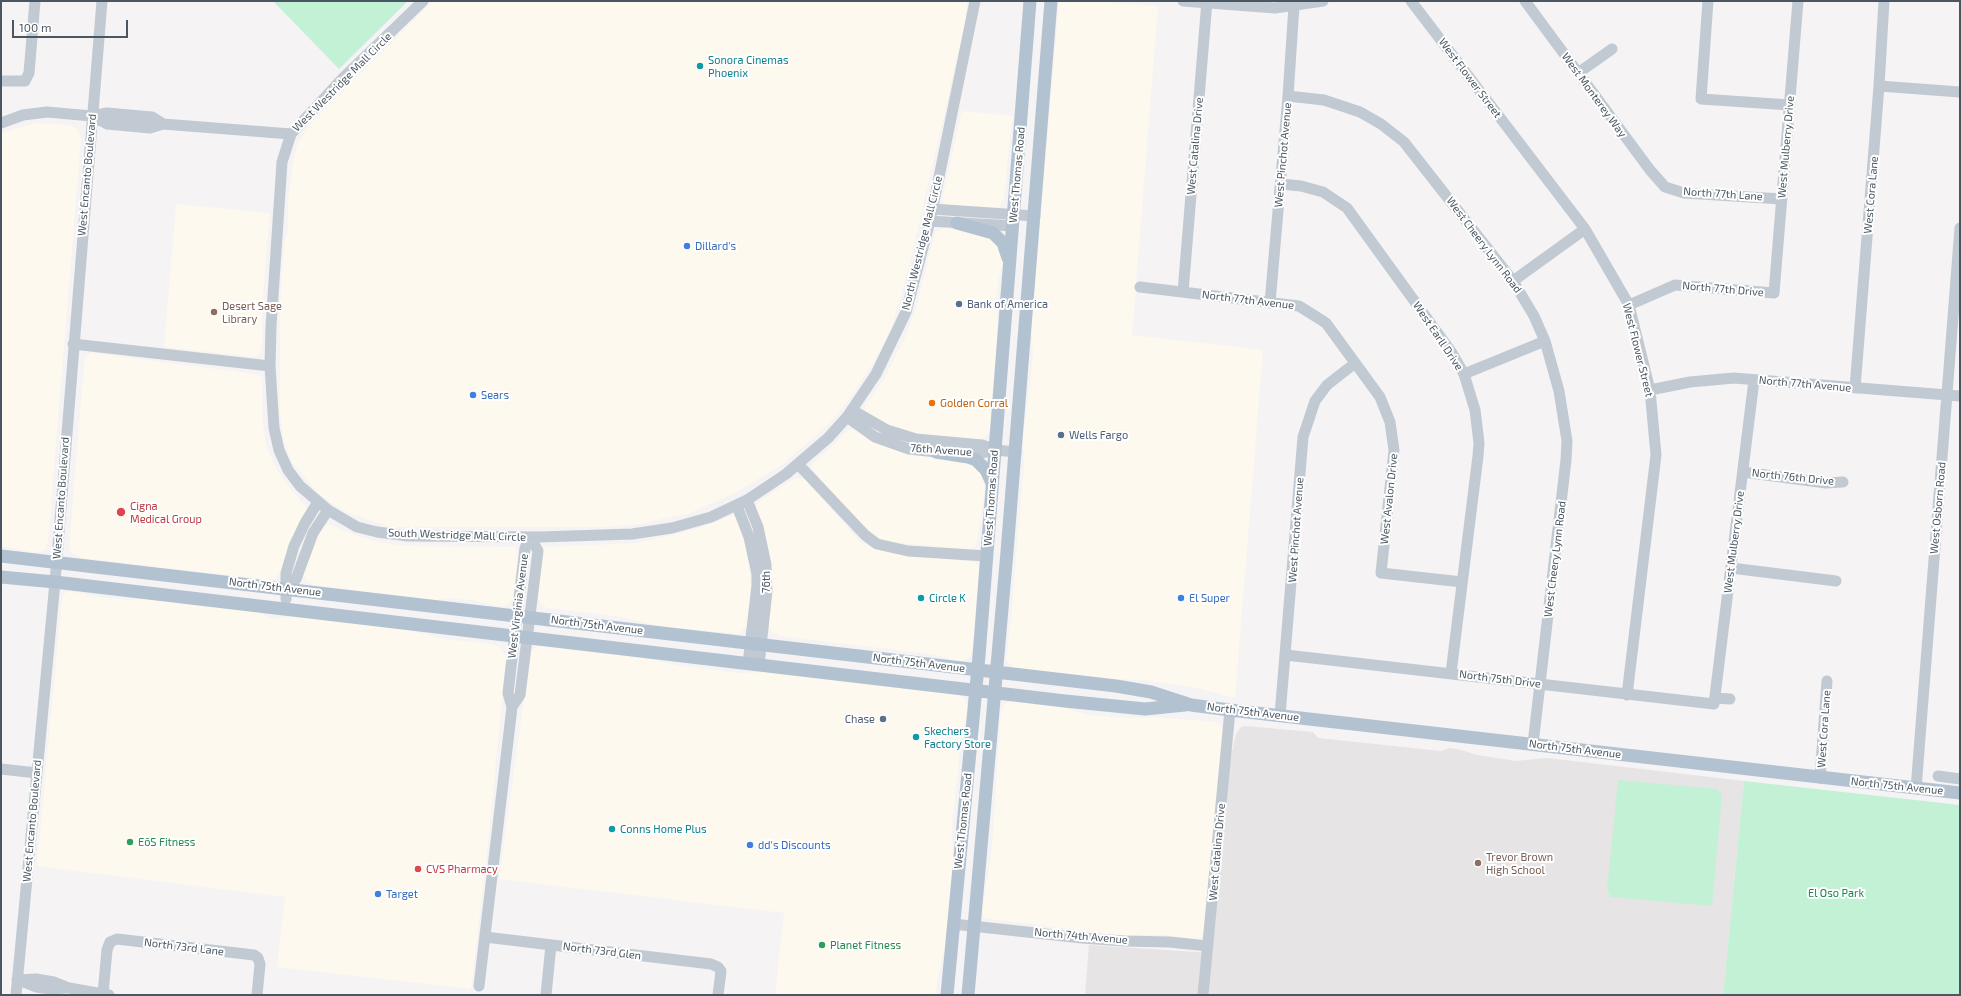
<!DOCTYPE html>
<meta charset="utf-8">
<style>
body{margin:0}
#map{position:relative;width:1961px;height:996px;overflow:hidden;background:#f5f3f3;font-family:"Exo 2",sans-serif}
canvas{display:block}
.frame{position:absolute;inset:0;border:2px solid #4a5661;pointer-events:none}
.scale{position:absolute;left:12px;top:20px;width:116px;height:18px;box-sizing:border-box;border:2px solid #4a5661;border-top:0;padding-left:5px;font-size:12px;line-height:14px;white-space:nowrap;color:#4a5661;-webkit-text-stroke:3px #fff;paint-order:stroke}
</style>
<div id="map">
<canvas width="1961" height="996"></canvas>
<div class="frame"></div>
<div class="scale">100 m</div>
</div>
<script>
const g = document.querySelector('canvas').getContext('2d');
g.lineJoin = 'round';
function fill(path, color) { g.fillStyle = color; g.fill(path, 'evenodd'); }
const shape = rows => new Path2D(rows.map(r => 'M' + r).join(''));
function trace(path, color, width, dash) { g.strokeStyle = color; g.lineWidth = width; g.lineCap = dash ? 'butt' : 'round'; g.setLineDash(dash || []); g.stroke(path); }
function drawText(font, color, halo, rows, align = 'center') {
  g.font = font + ' "Exo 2",sans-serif'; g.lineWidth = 4; g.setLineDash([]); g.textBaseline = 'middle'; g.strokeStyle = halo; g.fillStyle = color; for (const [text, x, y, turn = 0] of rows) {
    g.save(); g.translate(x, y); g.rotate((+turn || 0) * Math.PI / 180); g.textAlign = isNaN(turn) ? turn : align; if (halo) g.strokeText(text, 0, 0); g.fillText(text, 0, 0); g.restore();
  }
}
fill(shape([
 [433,1,967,1,965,24,910,263,891,329,874,362,848,401,828,425,783,464,737,492,690,513,639,524,608,527,391,527,351,514,336,506,319,494,305,478,292,462,284,442,280,415,280,300,285,239,288,231,288,201,293,161,298,143,311,123],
 [1059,1,1095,1,1158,6,1132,335,1263,350,1235,698,1193,687,1143,680,1111,679,1013,668,1006,660,1010,630,1024,465,1023,438,1031,375,1033,353,1031,329],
 [962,111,1013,116,1009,143,1004,198,999,207,994,209,946,205,943,202,942,199],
 [36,123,70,125,78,130,81,139,48,542,45,550,36,553,1,546,1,133],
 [176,204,270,213,262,308,262,345,260,353,257,356,253,357,164,347],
 [942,228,983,232,997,240,1003,261,998,282,996,307,998,322,990,429,986,437,978,440,914,434,896,429,866,413,865,410,865,406,882,382,905,338,918,301,935,232],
 [91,353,256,374,262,378,262,418,266,446,278,472,307,509,281,571,276,578,270,580,81,558,71,552,69,548,84,364,85,358],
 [850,429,855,430,882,446,921,456,942,457,975,464,984,479,985,489,977,544,974,547,970,549,908,544,881,540,872,536,843,507,812,469,812,465,815,462],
 [795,478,805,479,860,542,876,549,895,554,976,562,979,566,973,646,970,657,963,661,954,660,937,655,780,636,772,632,768,626,772,579,771,562,767,541,755,506,758,502],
 [733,515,737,519,742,528,748,554,751,582,747,626,739,634,660,626,615,616,548,608,543,606,538,599,543,550,545,547,637,543,697,529],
 [328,524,354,535,383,543,402,546,516,547,518,554,513,598,509,603,502,607,471,600,452,598,437,600,312,585,306,580,303,571,311,547,322,528],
 [69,591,105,598,130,600,142,599,258,612,273,619,296,616,409,630,444,639,493,644,502,649,506,657,487,854,471,989,277,967,285,897,37,866,62,599,65,593],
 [538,646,643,658,682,666,738,673,769,672,958,695,964,698,968,707,961,738,952,830,953,857,945,945,935,995,775,995,784,913,499,879,530,656,532,650],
 [1012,701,1065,708,1089,715,1130,718,1157,717,1215,722,1220,724,1223,731,1204,933,1201,938,1196,939,1166,935,1116,935,983,918,982,912,992,848,1001,711,1005,704]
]), '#fdf9ef');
fill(shape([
 [1245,726,1313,732,1318,738,1441,751,1449,748,1458,749,1477,755,1516,761,1547,758,1744,781,1723,995,1085,995,1089,945,1212,953,1229,766,1236,734,1241,727]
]), '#e6e4e5');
fill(shape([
 [273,1,408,1,339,69],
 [1618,780,1717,789,1722,795,1712,906,1611,897,1607,890],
 [1744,781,1960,805,1960,995,1723,995]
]), '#c3f1d5');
trace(shape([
 [423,1,343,78,291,134,282,162,271,326,270,366,274,428,279,450,288,470,300,486,328,510,357,527,377,532,408,536,540,537,632,534,672,528,711,517,747,500,786,474,828,438,847,417,876,374,906,312,930,221,975,1],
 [1183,1,1275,8,1323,1],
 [1411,1,1585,229,1629,305,1650,390,1656,455,1627,695],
 [1525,1,1650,170,1665,187,1684,193,1782,199],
 [1708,1,1701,99,1790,105],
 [1578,73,1612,49],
 [1,81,25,81,29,73,35,1],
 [1879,86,1960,92],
 [1288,96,1324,100,1360,112,1381,124,1404,142,1513,281,1534,316,1545,341,1559,391,1567,441,1566,460,1533,744],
 [92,116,107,124,150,128,163,124,291,134],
 [1,123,23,115,47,112,92,116,107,113,152,117,163,124],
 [1281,184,1301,186,1323,192,1347,208,1452,353,1464,374,1475,410,1479,443,1478,456,1451,673],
 [932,209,1035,216],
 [930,221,1013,226],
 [1513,281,1585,229],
 [1140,287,1299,306,1326,323,1380,397,1390,422,1394,450,1381,573,1462,582],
 [1183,292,1207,1],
 [1270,303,1288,96,1294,6],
 [1629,305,1675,285,1774,293,1798,1],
 [73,344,270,366],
 [1464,374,1545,341],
 [1855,388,1879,86,1884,1],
 [1650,390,1690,382,1734,378,1960,396],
 [852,410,887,430,916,439,982,445,995,450,1016,452],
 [847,417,875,437,909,449,936,452,947,450,981,453,995,450],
 [798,464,865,535,877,544,908,551,987,556],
 [1743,472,1826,483,1843,482],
 [747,500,758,527,766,565,767,591,759,665],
 [737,506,749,537,757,574,757,586,748,664],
 [1731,568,1836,581],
 [288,588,296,579,313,533,328,510],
 [286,599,286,573,294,546,305,523,318,502],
 [1286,655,1714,704,1754,380],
 [1715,698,1730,699],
 [512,707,520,695,538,551,530,537],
 [1280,715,1303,437,1315,401,1327,385,1354,364],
 [1,769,37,773],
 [1938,776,1960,779],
 [1820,778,1827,681],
 [1916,789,1960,228],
 [953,924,1082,938,1124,941,1169,942,1208,946],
 [485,937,711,964,718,967,721,971,718,995],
 [17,980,36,979,54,982,69,988,109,995],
 [21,981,36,987,51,989,66,988],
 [479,986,512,707,508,693,513,650,525,548,530,537],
 [103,994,107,950,110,942,117,939,254,955,258,958,260,964,257,995],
 [16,995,55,582,102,1],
 [546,995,551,945],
 [1203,995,1230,710]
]), '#c1cad2', 11);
trace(shape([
 [957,223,993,233,1003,243,1008,258],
 [936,452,968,457,976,460,986,470,992,483],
 [1,556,1116,686,1151,692,1191,705,1230,710,1960,793],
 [1,577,55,582,1065,701,1145,709,1185,705],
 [947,995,979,656,1030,1],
 [968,995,1007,552,1051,1]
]), '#b3c2d1', 13);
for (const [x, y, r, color] of [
 [700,66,4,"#0f9aa8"],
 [687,246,4,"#3f7fe0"],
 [959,304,4,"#5c6f8a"],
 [214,312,4,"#8d6e63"],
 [473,395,4,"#3f7fe0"],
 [932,403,4,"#e8710a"],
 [1061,435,4,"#5c6f8a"],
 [121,512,5,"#e0444e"],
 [921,598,4,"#0f9aa8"],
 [1181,598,4,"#3f7fe0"],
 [883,719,4,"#5c6f8a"],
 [916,737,4,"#0f9aa8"],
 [612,829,4,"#0f9aa8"],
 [130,842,4,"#2e9e5b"],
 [750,845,4,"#3f7fe0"],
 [1478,863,4,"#8d6e63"],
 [418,869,4,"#e0444e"],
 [378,894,4,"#3f7fe0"],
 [822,945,4,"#2e9e5b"]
]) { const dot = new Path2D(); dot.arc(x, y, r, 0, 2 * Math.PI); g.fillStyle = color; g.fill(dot); trace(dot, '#fff', 1.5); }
drawText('11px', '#0d838f', '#fff', [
 ["Sonora Cinemas",708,60],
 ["Phoenix",708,73],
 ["Circle K",929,598],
 ["Skechers",924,731],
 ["Factory Store",924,744],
 ["Conns Home Plus",620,829]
], 'left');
drawText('11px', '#4a5661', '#fff', [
 ["West Flower Street",1470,78,53],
 ["West Westridge Mall Circle",342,82,-45],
 ["West Monterey Way",1594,95,54],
 ["West Catalina Drive",1195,146,-85],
 ["West Mulberry Drive",1786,147,-85],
 ["West Pinchot Avenue",1283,155,-85],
 ["West Encanto Boulevard",87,175,-85],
 ["West Thomas Road",1017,175,-85],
 ["North 77th Lane",1723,194,4],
 ["West Cora Lane",1871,195,-85],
 ["North Westridge Mall Circle",922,243,-76],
 ["West Cheery Lynn Road",1484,245,53],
 ["North 77th Drive",1723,289,5],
 ["North 77th Avenue",1248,300,7],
 ["West Earll Drive",1438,336,56],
 ["West Flower Street",1638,350,76],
 ["North 77th Avenue",1805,384,5],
 ["76th Avenue",941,450,4],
 ["North 76th Drive",1793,477,6],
 ["West Encanto Boulevard",61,498,-86],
 ["West Thomas Road",991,498,-86],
 ["West Avalon Drive",1389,499,-84],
 ["West Osborn Road",1938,508,-85],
 ["West Pinchot Avenue",1296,530,-86],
 ["South Westridge Mall Circle",457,535,2],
 ["West Mulberry Drive",1734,542,-83],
 ["West Cheery Lynn Road",1555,559,-83],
 ["76th",766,582,-90],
 ["North 75th Avenue",275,587,7],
 ["West Virginia Avenue",518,606,-83],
 ["North 75th Avenue",597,625,7],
 ["North 75th Avenue",919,663,7],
 ["North 75th Drive",1500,679,7],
 ["North 75th Avenue",1253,712,7],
 ["West Cora Lane",1824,729,-86],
 ["North 75th Avenue",1575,749,7],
 ["North 75th Avenue",1897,786,6],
 ["West Encanto Boulevard",32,821,-85],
 ["West Thomas Road",963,821,-84],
 ["West Catalina Drive",1217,852,-85],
 ["North 74th Avenue",1081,936,5],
 ["North 73rd Lane",184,947,7],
 ["North 73rd Glen",602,951,7]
]);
drawText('11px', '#366cbe', '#fff', [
 ["Dillard's",695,246],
 ["Sears",481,395],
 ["El Super",1189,598],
 ["dd's Discounts",758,845],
 ["Target",386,894]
], 'left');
drawText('11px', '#4e5e75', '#fff', [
 ["Bank of America",967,304],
 ["Wells Fargo",1069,435],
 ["Chase",875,719,"right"]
], 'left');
drawText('11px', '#785e54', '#fff', [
 ["Desert Sage",222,306],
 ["Library",222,319],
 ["Trevor Brown",1486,857],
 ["High School",1486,870]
], 'left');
drawText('11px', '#c56008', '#fff', [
 ["Golden Corral",940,403]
], 'left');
drawText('11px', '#be3a42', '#fff', [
 ["Cigna",130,506],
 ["Medical Group",130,519],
 ["CVS Pharmacy",426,869]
], 'left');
drawText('11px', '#27864d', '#fff', [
 ["EōS Fitness",138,842],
 ["Planet Fitness",830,945]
], 'left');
drawText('11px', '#17864f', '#fff', [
 ["El Oso Park",1836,893]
]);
</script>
